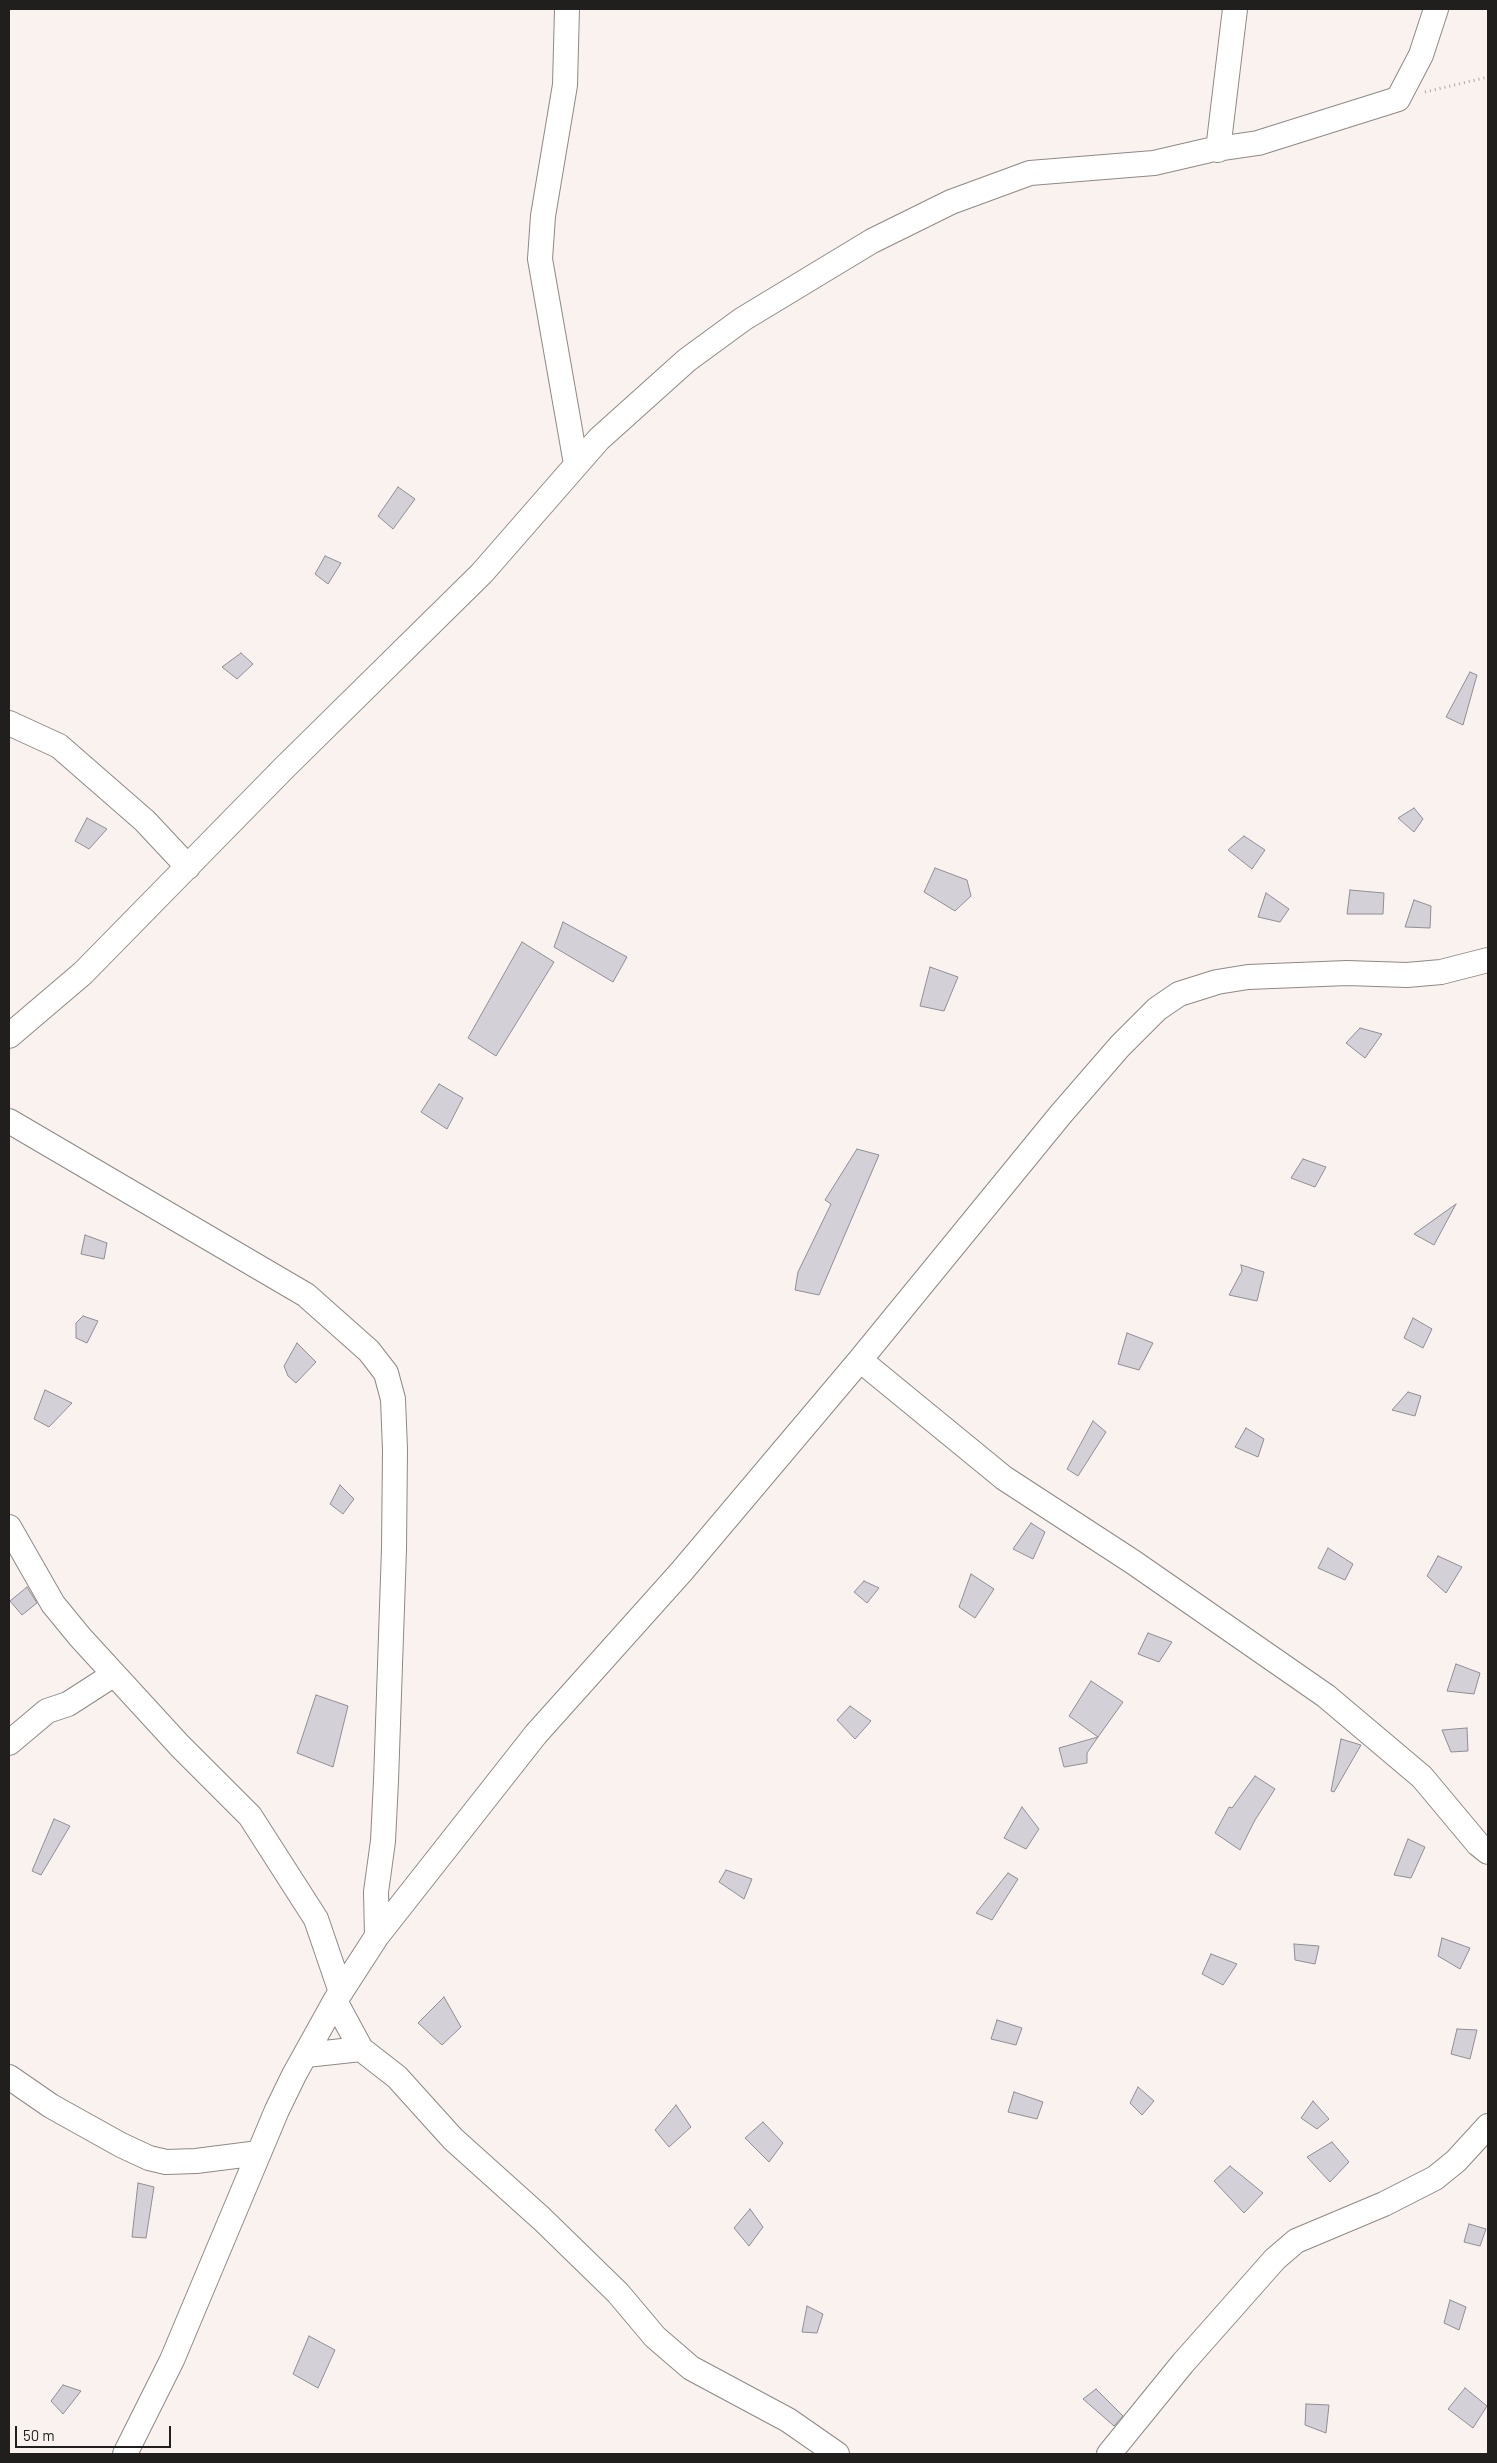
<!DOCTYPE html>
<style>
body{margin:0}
#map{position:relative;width:1497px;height:2463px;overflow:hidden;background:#f9f2ef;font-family:Barlow,sans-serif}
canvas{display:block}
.frame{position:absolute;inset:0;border:10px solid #211f1e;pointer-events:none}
.scale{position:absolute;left:15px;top:2426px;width:156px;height:22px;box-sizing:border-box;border:2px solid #211f1e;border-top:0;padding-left:6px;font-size:15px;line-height:18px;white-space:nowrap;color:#211f1e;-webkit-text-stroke:4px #f9f2ef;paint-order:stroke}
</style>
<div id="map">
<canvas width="1497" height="2463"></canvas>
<div class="frame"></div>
<div class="scale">50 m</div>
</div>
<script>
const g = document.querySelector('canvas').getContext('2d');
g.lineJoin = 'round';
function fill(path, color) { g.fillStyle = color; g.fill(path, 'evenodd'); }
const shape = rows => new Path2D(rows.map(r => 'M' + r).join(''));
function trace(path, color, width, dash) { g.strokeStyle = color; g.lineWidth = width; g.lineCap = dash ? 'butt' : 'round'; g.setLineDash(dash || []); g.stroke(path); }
const building = shape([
 [398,487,415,499,393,529,378,516,398,487],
 [325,556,341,563,328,584,315,574,325,556],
 [241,653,253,664,237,679,222,667,241,653],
 [1470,672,1477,675,1463,725,1446,717,1470,672],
 [1414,808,1423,819,1414,832,1398,818,1414,808],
 [87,818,107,829,89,849,75,841,87,818],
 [1244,836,1265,850,1252,869,1228,850,1244,836],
 [935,868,967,880,971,896,955,911,924,892,935,868],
 [1350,890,1384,893,1383,914,1347,914,1350,890],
 [1266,893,1289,909,1280,922,1258,917,1266,893],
 [1414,900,1431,906,1430,928,1405,927,1414,900],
 [563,922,627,957,613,982,554,947,563,922],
 [522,942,554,962,496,1056,468,1038,522,942],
 [930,967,958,977,944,1011,920,1006,930,967],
 [1360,1028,1382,1034,1365,1058,1346,1043,1360,1028],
 [439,1084,463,1098,447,1129,421,1112,439,1084],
 [857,1149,879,1155,819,1295,795,1290,798,1272,831,1204,825,1200,857,1149],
 [1303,1159,1326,1167,1315,1187,1291,1178,1303,1159],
 [1456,1204,1434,1245,1414,1234,1456,1204],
 [85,1235,107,1243,104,1259,81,1254,85,1235],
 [1241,1265,1264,1272,1257,1301,1229,1295,1242,1271,1241,1265],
 [83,1316,98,1321,87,1343,76,1338,76,1323,83,1316],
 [1413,1318,1432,1329,1423,1348,1404,1338,1413,1318],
 [1127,1333,1153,1343,1139,1370,1118,1364,1127,1333],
 [297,1343,316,1362,296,1383,288,1376,284,1366,297,1343],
 [45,1390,72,1403,49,1427,34,1419,45,1390],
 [1408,1392,1421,1396,1415,1416,1392,1410,1408,1392],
 [1093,1421,1106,1432,1078,1476,1067,1469,1093,1421],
 [1246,1428,1264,1439,1258,1457,1235,1447,1246,1428],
 [340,1485,354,1499,343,1514,330,1504,340,1485],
 [1031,1523,1045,1532,1033,1559,1013,1549,1031,1523],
 [1328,1548,1353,1564,1345,1580,1318,1568,1328,1548],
 [1438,1556,1462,1567,1446,1593,1427,1576,1438,1556],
 [971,1574,994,1589,975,1618,959,1607,971,1574],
 [864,1581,879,1588,867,1603,854,1592,864,1581],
 [27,1587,37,1603,22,1615,10,1601,27,1587],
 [1148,1633,1172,1642,1159,1662,1138,1654,1148,1633],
 [1456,1664,1480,1673,1474,1694,1447,1691,1456,1664],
 [1091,1681,1123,1702,1098,1737,1069,1716,1091,1681],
 [316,1695,348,1706,333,1767,297,1753,316,1695],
 [850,1706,871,1721,855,1739,837,1720,850,1706],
 [1467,1728,1468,1751,1451,1752,1442,1730,1467,1728],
 [1098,1737,1087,1753,1087,1763,1064,1767,1059,1748,1098,1737],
 [1341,1739,1361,1745,1334,1792,1331,1791,1341,1739],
 [1255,1776,1275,1789,1255,1820,1240,1850,1215,1833,1229,1807,1232,1808,1255,1776],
 [1022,1807,1039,1829,1026,1849,1004,1838,1022,1807],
 [54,1819,70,1826,41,1875,32,1871,54,1819],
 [1408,1839,1425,1847,1411,1878,1394,1875,1408,1839],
 [726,1870,752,1879,744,1899,719,1882,726,1870],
 [1008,1873,1018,1879,992,1920,976,1913,1008,1873],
 [1442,1938,1470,1948,1460,1969,1438,1956,1442,1938],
 [1294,1944,1319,1946,1315,1964,1295,1960,1294,1944],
 [1211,1954,1237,1964,1223,1985,1202,1974,1211,1954],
 [444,1997,461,2027,442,2045,418,2023,444,1997],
 [997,2020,1022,2028,1016,2045,991,2039,997,2020],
 [1457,2029,1477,2030,1470,2059,1451,2054,1457,2029],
 [1138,2087,1154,2101,1142,2115,1130,2103,1138,2087],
 [1014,2092,1043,2102,1037,2119,1008,2112,1014,2092],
 [1313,2101,1329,2119,1317,2129,1301,2118,1313,2101],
 [676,2105,691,2127,669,2147,655,2130,676,2105],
 [763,2122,783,2143,769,2162,745,2138,763,2122],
 [1332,2142,1349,2162,1330,2182,1307,2157,1332,2142],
 [1230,2166,1263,2193,1244,2213,1214,2181,1230,2166],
 [138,2183,154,2187,146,2238,132,2237,138,2183],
 [750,2209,763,2227,749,2246,734,2228,750,2209],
 [1469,2224,1486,2229,1480,2246,1464,2242,1469,2224],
 [1450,2300,1466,2307,1459,2330,1444,2323,1450,2300],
 [807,2306,823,2314,817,2333,802,2332,807,2306],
 [309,2336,335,2350,318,2388,293,2374,309,2336],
 [63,2385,81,2391,63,2414,51,2401,63,2385],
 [1465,2388,1487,2406,1473,2428,1448,2409,1465,2388],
 [1096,2389,1123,2416,1114,2426,1083,2399,1096,2389],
 [1306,2404,1329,2405,1326,2433,1305,2425,1306,2404]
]);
fill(building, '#d3d1d7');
trace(building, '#908e93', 1);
const minor = shape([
 [567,9,565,85,543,216,540,259,576,464],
 [1218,150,1235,9],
 [9,723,59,746,145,821,188,867],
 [9,1036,83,973,284,768,482,573,599,439,687,360,743,319,872,241,951,202,1030,173,1154,163,1210,150,1258,143,1398,99,1421,55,1436,9],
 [9,1121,306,1295,369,1351,386,1373,393,1399,395,1450,394,1549,386,1781,383,1841,376,1892,377,1936],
 [860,1360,1004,1478,1133,1562,1326,1696,1422,1777,1478,1844,1488,1852],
 [9,1527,53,1604,80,1637,180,1746,250,1816,316,1919,341,1992],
 [9,1743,47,1711,68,1704,113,1675],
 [335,2001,361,2049,397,2077,453,2139,542,2219,618,2293,655,2337,691,2368,788,2420,837,2454],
 [306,2055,361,2049],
 [9,2077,51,2106,121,2145,149,2158,166,2162,196,2161,259,2153],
 [125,2454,172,2360,277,2110,294,2075,335,2001,377,1936,536,1734,682,1571,860,1360,1061,1114,1120,1046,1157,1009,1179,994,1217,982,1248,977,1347,973,1407,975,1441,972,1488,960],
 [1109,2454,1183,2363,1275,2259,1296,2241,1384,2204,1435,2178,1456,2161,1488,2126]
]);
trace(minor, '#8f8986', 26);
trace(shape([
 [1425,92,1488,77]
]), '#ada7a5', 3, [1, 4]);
trace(minor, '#fff', 24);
</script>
